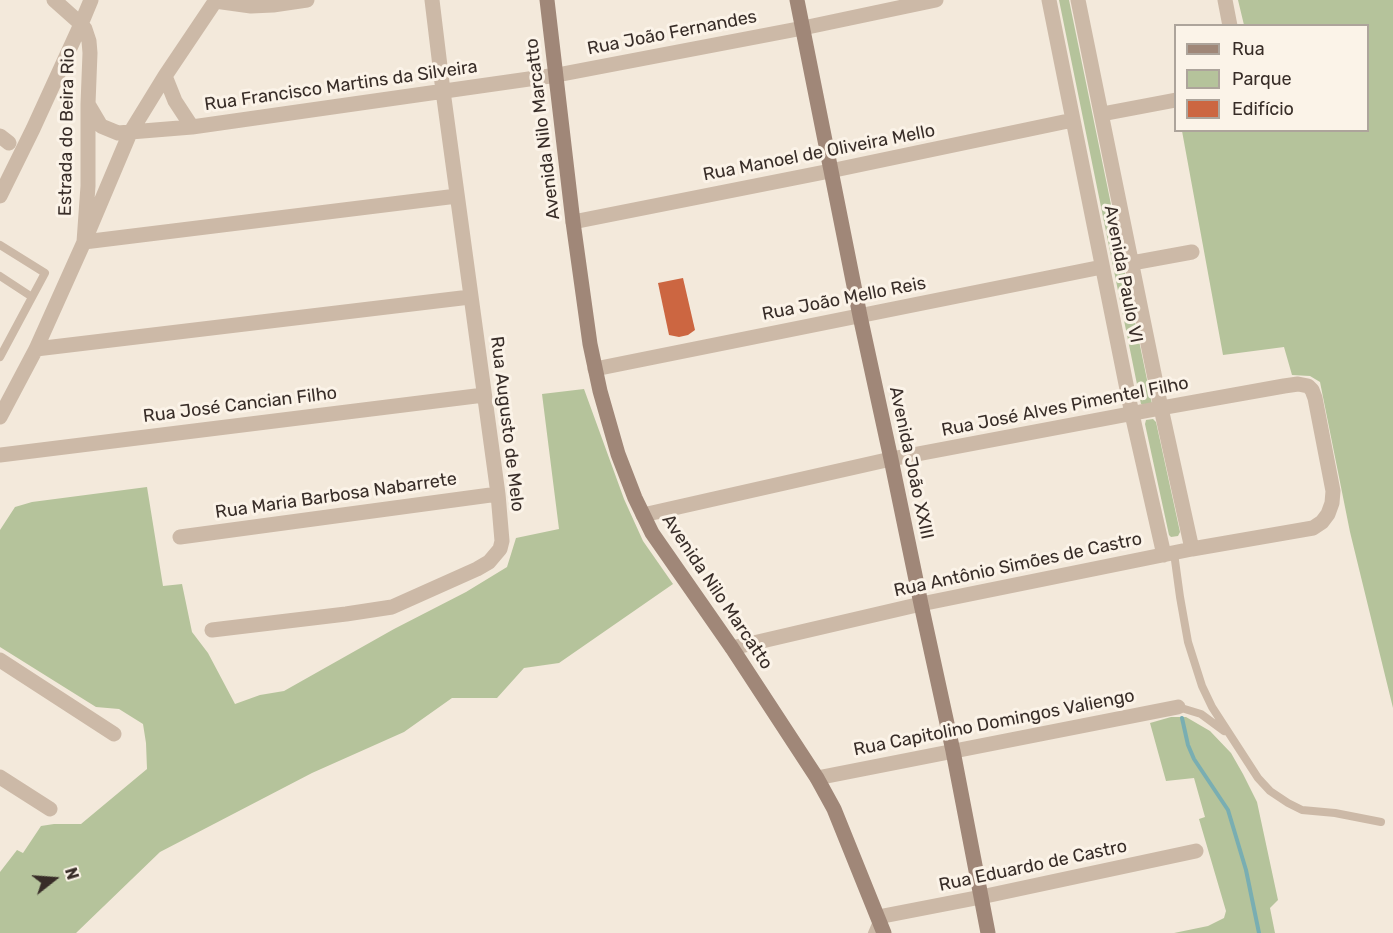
<!DOCTYPE html>
<meta charset="utf-8">
<style>
body{margin:0}
#map{position:relative;width:1393px;height:933px;overflow:hidden;background:#f3e9db;font-family:Rubik,sans-serif}
canvas{display:block}
.legend{position:absolute;left:1174px;top:24px;width:195px;height:108px;box-sizing:border-box;background:#fbf3e8;border:2px solid #ada49b;margin:0;padding:8px 10px;list-style:none;font-size:18px;color:#382d28}
.legend li{display:flex;align-items:center;gap:12px;height:30px}
.legend b{width:30px;border:2px solid #ada49b}
.north{position:absolute;left:24px;top:849px;width:60px;height:60px;-webkit-text-stroke:4px #fbf3e8;paint-order:stroke;rotate:73deg;font-size:16px;font-weight:700;line-height:24px;text-align:center;color:#382d28}
.north::after{content:'';display:block;margin:auto;width:21px;height:27px;background:#382d28;clip-path:polygon(50% 0,100% 100%,50% 72%,0 100%)}
</style>
<div id="map">
<canvas width="1393" height="933"></canvas>
<ul class="legend">
<li><b style="height:8px;background:#a08778"></b>Rua</li>
<li><b style="height:16px;background:#b5c39b"></b>Parque</li>
<li><b style="height:16px;background:#cc6641"></b>Edifício</li>
</ul>
<div class="north">N</div>
</div>
<script>
const g = document.querySelector('canvas').getContext('2d');
g.lineJoin = 'round';
function fill(path, color) { g.fillStyle = color; g.fill(path, 'evenodd'); }
const shape = rows => new Path2D(rows.map(r => 'M' + r).join(''));
function trace(path, color, width, dash) { g.strokeStyle = color; g.lineWidth = width; g.lineCap = dash ? 'butt' : 'round'; g.setLineDash(dash || []); g.stroke(path); }
function drawText(font, color, halo, rows, align = 'center') {
  g.font = font + ' Rubik,sans-serif'; g.lineWidth = 6; g.setLineDash([]); g.textBaseline = 'middle'; g.strokeStyle = halo; g.fillStyle = color; for (const [text, x, y, turn = 0] of rows) {
    g.save(); g.translate(x, y); g.rotate((+turn || 0) * Math.PI / 180); g.textAlign = isNaN(turn) ? turn : align; if (halo) g.strokeText(text, 0, 0); g.fillText(text, 0, 0); g.restore();
  }
}
fill(shape([
 [1059,0,1069,0,1152,404,1141,404],
 [1238,0,1393,0,1393,708,1350,532,1320,382,1310,376,1292,375,1284,347,1223,355,1182,131,1368,130,1368,26,1244,25],
 [584,389,624,499,643,541,673,584,559,663,524,668,497,698,452,698,404,732,312,773,160,852,76,933,0,933,0,872,17,850,23,853,41,826,54,824,81,824,147,769,146,743,143,724,119,709,96,707,0,647,0,530,15,507,32,502,147,487,163,586,182,584,192,632,208,653,235,704,260,695,284,691,394,629,466,592,507,567,516,538,559,529,542,394],
 [1153,419,1156,422,1180,532,1178,536,1171,537,1169,535,1145,424,1146,420],
 [1171,717,1186,717,1210,731,1231,753,1243,774,1257,802,1278,900,1270,908,1275,933,1174,933,1208,926,1224,918,1226,911,1199,819,1205,817,1194,778,1166,781,1150,723]
]), '#b5c39b');
trace(shape([
 [1182,718,1188,745,1194,759,1228,810,1246,870,1259,933]
]), '#79aeb2', 4);
fill(shape([
 [683,278,695,330,688,335,679,337,669,335,658,283]
]), '#cc6641');
trace(shape([
 [0,245,45,273,0,357],
 [0,276,32,297],
 [1174,553,1180,597,1188,642,1202,686,1212,707,1258,778,1270,791,1288,803,1302,810,1335,813,1381,822],
 [1178,707,1201,714,1224,731],
 [872,933,878,919]
]), '#ccb9a7', 8);
trace(shape([
 [54,0,81,24,85,29,89,41,90,53,88,104,88,186,84,242,457,196],
 [1049,0,1132,414,1164,555],
 [1078,0,1161,408,1192,549],
 [1225,0,1230,26],
 [215,1,251,6,273,5,307,0],
 [165,76,175,101,192,127],
 [88,104,101,126,118,133,192,127,557,75,803,28,936,0],
 [1102,114,1176,100],
 [0,136,9,143],
 [0,196,33,129,81,24,91,0],
 [573,222,830,171,1073,120],
 [1132,263,1192,252],
 [36,349,470,297],
 [595,369,1102,267],
 [0,417,36,349,84,242,130,133,165,76,216,0],
 [0,455,484,395],
 [643,515,891,459,1161,408,1284,386,1298,384,1308,386,1312,390,1315,398,1333,491,1332,503,1328,514,1322,522,1313,528,1192,549,921,604,732,648],
 [180,537,498,494],
 [212,630,346,614,392,607,477,569,489,562,500,549,502,541,498,494,443,91,432,0],
 [0,660,114,734],
 [0,777,50,809],
 [817,778,1178,707],
 [878,917,981,897,1196,851]
]), '#ccb9a7', 15);
trace(shape([
 [547,0,573,222,590,344,600,391,618,454,635,498,652,533,732,648,817,778,834,809,884,933],
 [797,0,860,316,891,459,921,604,953,751,988,933]
]), '#a08778', 15);
drawText('18px', '#382d28', '#fbf3e8', [
 ["Rua João Fernandes",672,33,-11],
 ["Rua Francisco Martins da Silveira",341,86,-8],
 ["Avenida Nilo Marcatto",543,129,-97],
 ["Estrada do Beira Rio",67,132,-89],
 ["Rua Manoel de Oliveira Mello",819,153,-11],
 ["Avenida Paulo VI",1123,274,79],
 ["Rua João Mello Reis",844,299,-11],
 ["Rua José Cancian Filho",240,405,-7],
 ["Rua José Alves Pimentel Filho",1065,407,-11],
 ["Rua Augusto de Melo",507,424,83],
 ["Avenida João XXIII",911,463,78],
 ["Rua Maria Barbosa Nabarrete",336,496,-8],
 ["Rua Antônio Simões de Castro",1018,565,-12],
 ["Avenida Nilo Marcatto",717,592,56],
 ["Rua Capitolino Domingos Valiengo",994,723,-11],
 ["Rua Eduardo de Castro",1033,866,-12]
]);
</script>
